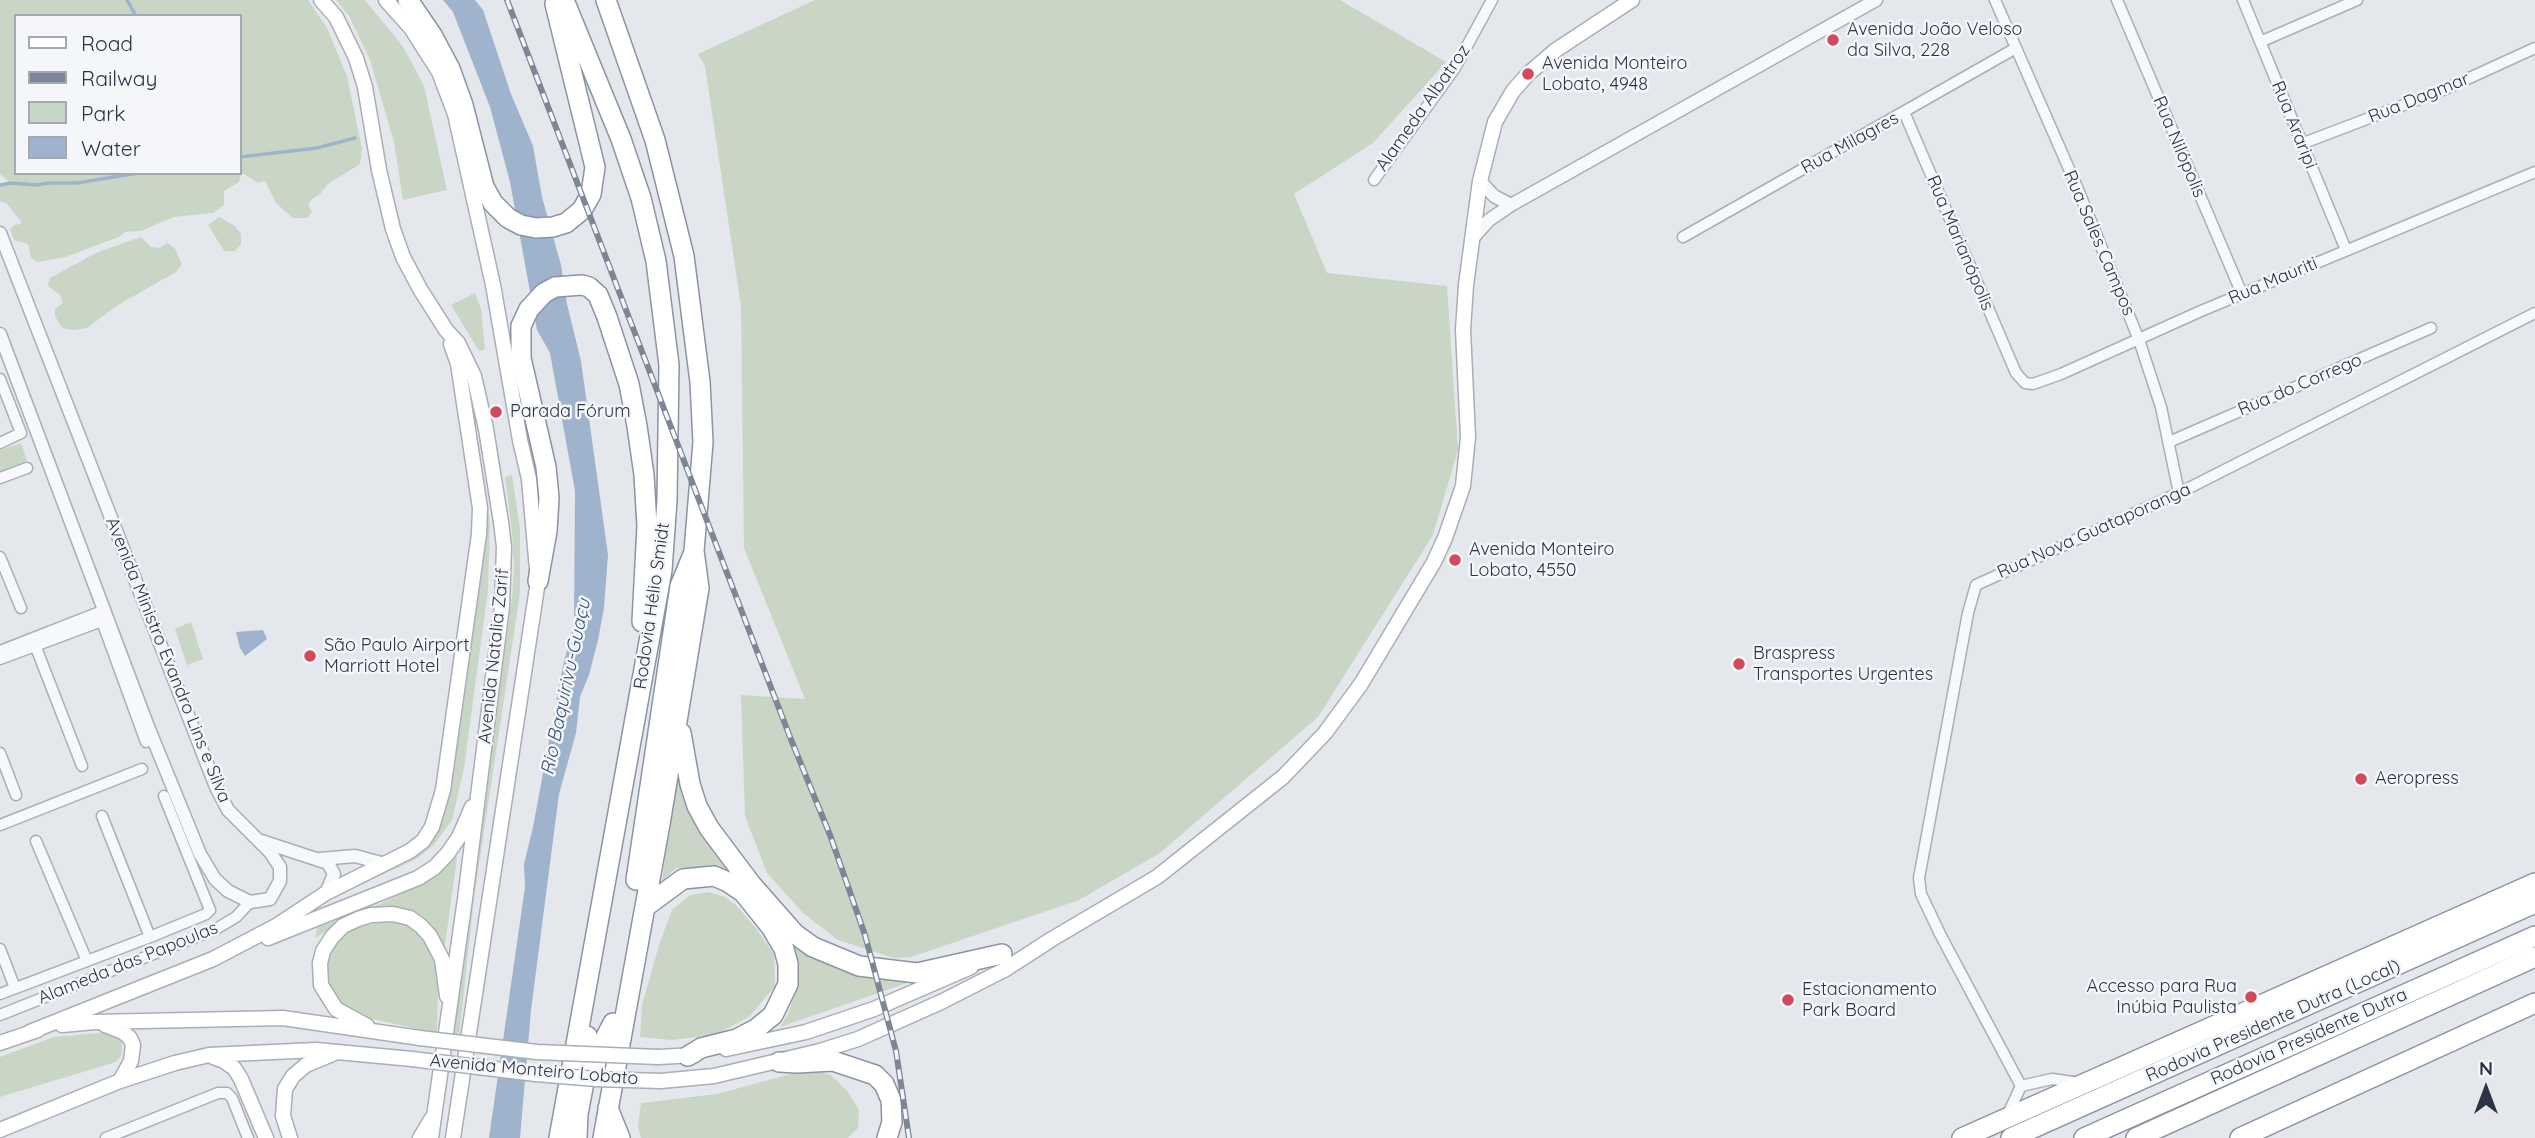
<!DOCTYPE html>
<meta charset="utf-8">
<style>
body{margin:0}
#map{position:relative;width:2535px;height:1138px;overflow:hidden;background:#e4e7ec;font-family:Quicksand,sans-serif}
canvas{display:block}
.legend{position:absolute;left:14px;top:14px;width:228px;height:161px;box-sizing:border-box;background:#f4f6f9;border:2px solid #a4a8b1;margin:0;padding:9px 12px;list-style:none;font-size:21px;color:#2b3445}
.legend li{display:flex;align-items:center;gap:14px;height:35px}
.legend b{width:35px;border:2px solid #a4a8b1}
.north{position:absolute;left:2451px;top:1054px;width:70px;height:70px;-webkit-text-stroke:5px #f4f6f9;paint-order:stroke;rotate:0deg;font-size:19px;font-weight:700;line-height:28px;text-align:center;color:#2b3445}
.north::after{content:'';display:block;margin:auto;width:24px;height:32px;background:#2b3445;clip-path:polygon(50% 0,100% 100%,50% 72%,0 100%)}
</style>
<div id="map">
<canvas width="2535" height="1138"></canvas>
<ul class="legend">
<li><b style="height:9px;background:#fff"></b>Road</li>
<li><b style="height:9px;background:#7d8696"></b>Railway</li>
<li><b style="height:19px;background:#c9d6c5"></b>Park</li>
<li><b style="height:19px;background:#9fb4cc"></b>Water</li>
</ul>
<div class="north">N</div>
</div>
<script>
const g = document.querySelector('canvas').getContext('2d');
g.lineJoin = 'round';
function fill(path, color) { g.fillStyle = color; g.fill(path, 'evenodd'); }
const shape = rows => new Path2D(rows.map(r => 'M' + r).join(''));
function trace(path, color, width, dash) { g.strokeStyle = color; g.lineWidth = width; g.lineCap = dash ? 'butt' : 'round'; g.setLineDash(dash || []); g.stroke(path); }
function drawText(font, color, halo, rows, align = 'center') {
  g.font = font + ' Quicksand,sans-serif'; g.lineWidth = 5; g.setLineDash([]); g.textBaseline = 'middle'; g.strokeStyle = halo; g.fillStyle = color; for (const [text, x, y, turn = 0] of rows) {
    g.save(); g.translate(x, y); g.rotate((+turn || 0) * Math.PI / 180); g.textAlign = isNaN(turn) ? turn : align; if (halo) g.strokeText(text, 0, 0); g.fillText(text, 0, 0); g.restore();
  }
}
fill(shape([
 [0,0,308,0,327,28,347,76,362,149,360,164,328,184,320,194,312,199,308,205,312,212,307,218,293,218,276,203,265,181,258,183,241,172,239,182,224,191,224,205,213,213,173,217,141,231,125,232,119,237,65,257,37,262,31,258,28,244,14,240,10,229,14,225,21,224,21,221,7,204,0,201,0,185,7,186,12,181,9,182,0,174],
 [16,16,240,16,240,173,16,173],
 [336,0,365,0,404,48,424,86,447,190,403,200,394,142,370,60,349,16],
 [815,0,1340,0,1446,62,1373,143,1294,194,1327,273,1447,286,1458,450,1433,535,1318,717,1160,853,1079,900,911,957,894,958,838,940,803,913,767,873,745,816,741,695,805,699,744,548,741,306,705,66,698,54],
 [219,217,235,226,241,234,241,244,235,251,224,251,208,225],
 [141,237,151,247,159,248,168,243,175,249,182,264,176,272,118,305,87,328,74,330,62,328,55,316,55,309,63,303,60,295,48,286,50,278,98,252],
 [475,293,481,309,485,349,479,351,451,305],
 [475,442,482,468,490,524,488,590,464,768,452,820,433,846,416,859,309,909,435,831,441,821,447,797,487,508],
 [21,443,27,461,0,471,0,450],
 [512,475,520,528,520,593,474,898,459,1037,452,1036,512,597,514,568,512,531,505,477],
 [191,622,203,659,187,665,175,629],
 [678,774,691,808,826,955,933,974,780,1027,788,1014,797,987,797,968,709,867,676,868,662,881],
 [454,853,457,858,444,952,439,938,431,927,419,918,342,921,315,938,317,928,380,904,423,882],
 [708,892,725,897,737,906,758,931,774,955,775,986,750,1016,723,1031,706,1036,671,1040,640,1037,642,1005,660,942,672,910,690,895],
 [395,921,406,924,417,930,427,941,434,955,438,979,437,1033,363,1017,344,1007,333,996,327,983,326,969,329,956,341,937,360,925],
 [111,1032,121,1040,122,1048,121,1056,116,1062,0,1097,0,1057,54,1037],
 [809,1069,831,1075,848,1092,859,1110,858,1128,848,1138,641,1138,638,1127,641,1103,717,1094]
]), '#c9d6c5');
fill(shape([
 [443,0,475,0,483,10,511,94,533,146,542,197,561,265,567,304,581,361,608,555,604,608,598,640,589,675,580,697,576,733,559,794,531,1010,520,1138,489,1138,525,887,524,864,533,827,563,666,574,624,575,491,550,353,537,330,510,182,490,107,453,12],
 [263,630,267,639,245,656,240,648,236,632]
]), '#9fb4cc');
trace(shape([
 [127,0,136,16],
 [240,157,317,148,355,138],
 [0,185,11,183,36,185,49,183,77,183,138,173]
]), '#9fb4cc', 3.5);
const minor = shape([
 [1995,0,2077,187,2139,340,2161,407,2179,493],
 [2117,0,2242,294],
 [2243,0,2346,250],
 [2260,42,2357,0],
 [1904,112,2016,373,2025,383,2033,384,2061,374,2201,311,2535,172],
 [2301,144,2443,90,2535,48],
 [1374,180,1455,68,1492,0],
 [1683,237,2016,48],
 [0,379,21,433,0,443],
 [2169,442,2431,328],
 [0,478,27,468],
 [0,557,21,608],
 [35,645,82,766],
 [0,651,105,610],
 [0,659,99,622,103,624,146,742],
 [0,753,16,795],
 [102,816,150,937],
 [0,825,142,769],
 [36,841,87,961],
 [0,949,15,988],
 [0,994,150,937,206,914,210,910,164,796],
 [0,1015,216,929,236,917,250,902],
 [2021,1086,1940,934,1921,894,1919,878,1968,613,1976,585,2179,493,2535,313],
 [2021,1086,2052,1079,2080,1083],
 [2006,1118,2021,1086],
 [106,1138,218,1093,227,1093,232,1098,248,1138]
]);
const tertiary = shape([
 [1480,181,1494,196,1511,205],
 [0,233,216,787,228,810,270,852,280,867,280,881,270,899,250,902,228,891,215,879,200,854,147,724,0,334],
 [1471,240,1489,220,1511,205,1876,0],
 [261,841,328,863,334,874,326,893],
 [320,859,355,856,385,864]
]);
const secondary = shape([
 [321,0,336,17,356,58,365,87,379,170,393,229,403,257,420,289,446,330,458,343,474,376,486,429,501,522,504,547,502,606,465,899,431,1138],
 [386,0,411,28,439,72,455,114,493,285,520,440,529,479,538,581,453,1138],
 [268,938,418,878,435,867,448,853,459,837,472,807],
 [62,1025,95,1022,283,1018,420,1038],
 [105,1025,123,1032,130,1038,133,1045,131,1061,120,1081],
 [367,1026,336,1009,321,985,320,963,323,951,332,937,343,926,358,919,371,915,393,914,410,918,421,926,430,936,442,959,447,996],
 [30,1032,213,959,276,926,326,893,410,851,423,841,432,827,443,790,479,534,480,508,458,364,451,344],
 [0,1043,38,1030],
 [726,1049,806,1032,874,1009,971,967],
 [213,1057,224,1061,234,1068,241,1079,266,1138],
 [658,1057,695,1055],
 [661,1081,714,1076,820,1051,858,1039,941,1002,1004,970,1052,939,1157,877,1283,777,1325,733,1361,684,1434,562,1445,538,1463,486,1468,437,1463,330,1466,285,1480,181,1495,122,1513,91,1528,74,1556,50,1632,0],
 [0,1130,120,1081,175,1063,209,1055,316,1050,412,1059],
 [290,1138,283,1116,285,1089,293,1076,306,1065,335,1053],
 [420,1138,432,1118]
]);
const motorway = shape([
 [408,0,432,35,450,69,463,105,484,187,493,203,508,218,521,225,536,228,553,227,566,223,582,210,591,194,595,167,555,4],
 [538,581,547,531,549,498,546,467,521,358,521,326,529,309,544,293,555,287,582,285,589,287,598,295,607,317,629,384,637,426,644,475,647,526,642,622],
 [681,733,690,784,697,806,709,828,751,884,795,934,813,947,859,966,917,973,1002,954],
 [636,880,680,586,694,552],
 [645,907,683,879,714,876,728,882,743,892,771,927,784,949,788,964,788,984,773,1015,756,1029,737,1039,701,1048,688,1056],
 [779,1062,797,1063,833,1061,875,1075,884,1084,891,1100,892,1122,887,1138],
 [595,1067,598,1052,613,1023],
 [608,1108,620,1138],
 [559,1138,662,570,667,500,669,365,656,261,641,198,621,139,564,0],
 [577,1138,578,1114,590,1050,587,1036],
 [603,1138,660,824,699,588,694,551,703,442,700,382,684,256,655,140,606,0],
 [1962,1138,2535,883],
 [2011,1138,2535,903],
 [2084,1138,2535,936],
 [2136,1138,2535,957],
 [2240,1138,2535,1003]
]);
trace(minor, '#a9aeb7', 13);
trace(tertiary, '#a9aeb7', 15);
trace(secondary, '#a9aeb7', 17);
trace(motorway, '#8b94a3', 22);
trace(minor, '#f7f8fa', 10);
trace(tertiary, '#f7f8fa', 12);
trace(secondary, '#fff', 14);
trace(motorway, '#fff', 19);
const rail = shape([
 [507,0,790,737,830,835,865,935,896,1051,909,1138]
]);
trace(rail, '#7d8696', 6);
trace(rail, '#f4f6f9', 3.5, [10]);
const secondaryBridge = shape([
 [420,1038,537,1052,658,1057],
 [412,1059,536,1074,596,1079,661,1081]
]);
trace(secondaryBridge, '#a9aeb7', 17, []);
trace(secondaryBridge, '#fff', 14);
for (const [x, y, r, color] of [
 [1833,40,7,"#d1495b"],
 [1528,74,7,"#d1495b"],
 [496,412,7,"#d1495b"],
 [1455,560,7,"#d1495b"],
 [310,656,7,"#d1495b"],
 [1739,664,7,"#d1495b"],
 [2361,779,7,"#d1495b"],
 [2251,997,7,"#d1495b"],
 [1788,1000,7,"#d1495b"]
]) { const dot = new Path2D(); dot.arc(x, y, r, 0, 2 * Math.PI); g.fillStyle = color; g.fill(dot); trace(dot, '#f4f6f9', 2.5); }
drawText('18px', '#2b3445', '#f4f6f9', [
 ["Avenida João Veloso",1847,30],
 ["da Silva, 228",1847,51],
 ["Avenida Monteiro",1542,64],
 ["Lobato, 4948",1542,85],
 ["Parada Fórum",510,412],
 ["Avenida Monteiro",1469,550],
 ["Lobato, 4550",1469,571],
 ["São Paulo Airport",324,646],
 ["Marriott Hotel",324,667],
 ["Braspress",1753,654],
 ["Transportes Urgentes",1753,675],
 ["Aeropress",2375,779],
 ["Accesso para Rua",2237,987,"right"],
 ["Inúbia Paulista",2237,1008,"right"],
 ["Estacionamento",1802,990],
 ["Park Board",1802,1011]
], 'left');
drawText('18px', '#2b3445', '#f4f6f9', [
 ["Rua Dagmar",2419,98,-22],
 ["Alameda Albatroz",1423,108,-55],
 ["Rua Araripi",2294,125,68],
 ["Rua Milagres",1850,143,-29],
 ["Rua Nilópolis",2179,147,67],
 ["Rua Marianópolis",1960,243,67],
 ["Rua Sales Campos",2099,243,67],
 ["Rua Mauriti",2273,281,-23],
 ["Rua do Corrego",2300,385,-23],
 ["Rua Nova Guataporanga",2094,531,-24],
 ["Rodovia Hélio Smidt",652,606,-82],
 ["Avenida Natalia Zarif",494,656,-84],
 ["Avenida Ministro Evandro Lins e Silva",168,660,68],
 ["Alameda das Papoulas",128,963,-22],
 ["Rodovia Presidente Dutra (Local)",2273,1021,-24],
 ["Rodovia Presidente Dutra",2309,1037,-24],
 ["Avenida Monteiro Lobato",534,1070,5]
]);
drawText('italic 19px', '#34527a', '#f4f6f9', [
 ["Rio Baquirivu-Guaçu",566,687,-78]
]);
</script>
